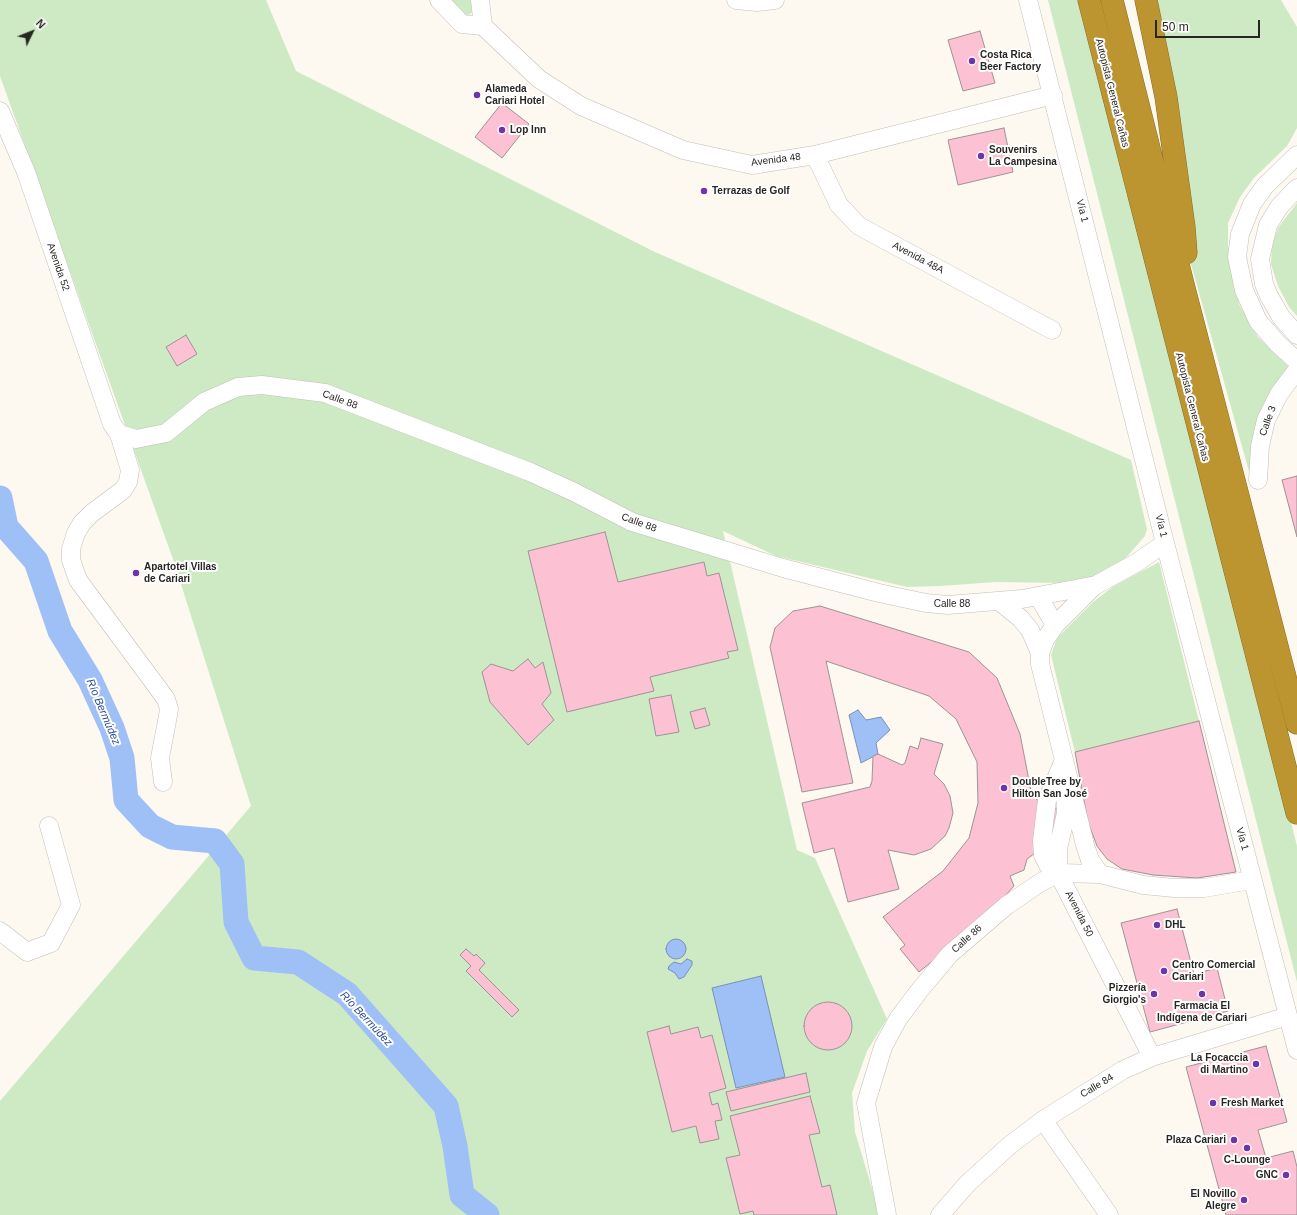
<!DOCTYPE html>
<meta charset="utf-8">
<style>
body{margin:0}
#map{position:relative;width:1297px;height:1215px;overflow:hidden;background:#fdf8f0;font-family:Helvetica,sans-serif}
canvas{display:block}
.north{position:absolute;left:12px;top:12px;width:40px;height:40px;-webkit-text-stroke:3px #fff;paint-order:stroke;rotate:47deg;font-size:11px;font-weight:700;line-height:16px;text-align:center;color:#282623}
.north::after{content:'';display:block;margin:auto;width:14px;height:18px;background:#282623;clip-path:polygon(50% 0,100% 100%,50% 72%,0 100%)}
.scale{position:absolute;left:1155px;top:20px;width:105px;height:18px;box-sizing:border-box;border:2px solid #282623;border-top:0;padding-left:5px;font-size:12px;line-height:14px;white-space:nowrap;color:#282623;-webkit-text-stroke:3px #fff;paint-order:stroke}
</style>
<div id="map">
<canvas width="1297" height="1215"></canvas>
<div class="north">N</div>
<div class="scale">50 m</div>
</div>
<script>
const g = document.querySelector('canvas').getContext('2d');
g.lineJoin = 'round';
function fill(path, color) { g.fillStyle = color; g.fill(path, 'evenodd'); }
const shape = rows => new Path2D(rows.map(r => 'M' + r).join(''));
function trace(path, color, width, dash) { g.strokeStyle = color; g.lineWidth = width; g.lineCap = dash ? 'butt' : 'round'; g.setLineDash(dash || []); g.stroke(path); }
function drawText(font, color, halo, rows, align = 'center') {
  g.font = font + ' Helvetica,sans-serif'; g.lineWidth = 4; g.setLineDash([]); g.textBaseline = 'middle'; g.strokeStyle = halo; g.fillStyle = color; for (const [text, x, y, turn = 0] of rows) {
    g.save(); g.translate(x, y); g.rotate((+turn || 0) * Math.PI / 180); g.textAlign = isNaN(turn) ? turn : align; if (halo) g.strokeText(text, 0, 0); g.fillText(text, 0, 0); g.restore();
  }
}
fill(shape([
 [0,0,266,0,296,71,655,252,1131,460,1147,529,1145,536,1124,560,1094,579,1065,583,996,582,940,586,907,587,776,556,723,531,797,850,815,858,887,1019,867,1051,852,1093,855,1132,880,1215,0,1215,0,1101,251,806,174,562,0,76],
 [448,0,474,0,476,11,464,17],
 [1048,0,1082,0,1275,759,1297,846,1297,982],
 [1153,0,1281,0,1297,27,1297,128,1287,146,1254,178,1240,197,1228,223,1228,245,1239,304,1258,337,1290,368,1250,475,1191,264,1177,111],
 [1297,203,1297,316,1289,307,1278,286,1271,264,1272,245,1278,228],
 [1159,562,1199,721,1075,752,1051,655,1057,638,1093,602,1114,586]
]), '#ceeac4');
const water = shape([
 [858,710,866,720,881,717,890,730,876,743,878,754,861,763,849,715,858,710],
 '666 949a10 10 0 1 1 20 0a10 10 0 1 1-20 0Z',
 [687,959,692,961,692,965,684,977,679,979,675,973,668,969,669,966,674,962,681,964,687,959],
 [761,976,785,1077,736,1088,712,988,761,976]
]);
fill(water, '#9fbff7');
trace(water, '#7b91b7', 1);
trace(shape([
 [0,498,6,527,36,561,60,631,90,680,112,728,122,758,126,800,150,826,172,837,215,841,232,864,236,922,254,958,298,962,347,994,446,1106,455,1146,462,1195,487,1215]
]), '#9fbff7', 25);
const building = shape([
 [980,31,995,83,963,91,948,40,980,31],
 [502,103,529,124,502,158,475,137,502,103],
 [1004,128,1013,172,958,185,948,140,1004,128],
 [186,335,197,354,177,366,166,347,186,335],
 [1297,476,1297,537,1282,480,1297,476],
 [605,532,618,582,704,562,707,576,719,573,738,650,727,652,729,658,650,677,654,691,567,712,528,551,605,532],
 [820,606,969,652,997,678,1020,734,1032,796,1046,806,1047,811,1059,808,1058,830,1046,845,1027,859,1024,870,1010,876,1014,886,986,917,919,972,900,949,905,945,883,917,943,871,969,838,978,803,977,762,956,719,929,696,826,661,853,783,802,792,770,647,775,628,793,611,820,606],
 [528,659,535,668,543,662,551,693,542,704,554,720,528,745,490,702,482,672,491,664,513,671,528,659],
 [671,695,679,732,656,736,649,699,671,695],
 [705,708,710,725,695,729,690,712,705,708],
 [1199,721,1236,872,1197,878,1153,875,1122,869,1107,859,1097,846,1088,822,1075,752,1199,721],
 [921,738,943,744,934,774,944,784,950,796,953,813,949,828,945,836,931,849,914,855,888,850,899,889,848,902,834,848,814,853,802,803,870,787,872,781,873,756,878,754,902,765,905,763,910,746,918,749,921,738],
 [1177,909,1194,974,1217,968,1228,1011,1150,1032,1121,923,1177,909],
 [466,949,474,956,476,954,485,963,479,970,519,1010,512,1017,466,971,471,966,460,955,466,949],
 '804 1026a24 24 0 1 1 48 0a24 24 0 1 1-48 0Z',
 [669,1026,671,1034,698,1027,701,1038,712,1035,726,1088,709,1093,712,1105,718,1103,722,1120,715,1121,719,1139,700,1143,696,1126,672,1132,647,1032,669,1026],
 [1266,1046,1287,1122,1258,1130,1266,1158,1293,1151,1297,1167,1297,1215,1226,1215,1186,1067,1266,1046],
 [806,1073,810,1092,731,1111,726,1092,806,1073],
 [810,1096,820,1133,809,1135,822,1187,830,1185,837,1215,754,1215,753,1211,740,1214,726,1158,740,1155,730,1116,810,1096]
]);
fill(building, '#fcc1d3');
trace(building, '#9d9396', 1);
const minor = shape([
 [439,0,462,24,483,26,539,79,581,106,683,150,752,165,815,155,1053,95],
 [480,0,483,26],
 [736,0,757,2,775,0],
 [1028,0,1165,543,1297,1050],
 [0,111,26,172,112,424,119,434,136,439,166,433,204,402,238,387,262,385,325,393,530,472,574,492,632,522,783,568,879,593,926,603,948,605,1022,599,1096,585,1136,563,1165,543],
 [815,155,839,205,859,226,1052,330],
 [1297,155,1265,186,1252,204,1240,234,1237,257,1244,290,1258,321,1278,344,1297,361],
 [1297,188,1279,207,1268,225,1260,259,1264,284,1269,296,1281,317,1297,335],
 [119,434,130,470,128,482,123,490,92,513,82,523,76,533,71,549,71,560,78,580,166,699,169,709,167,721,160,758,163,782],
 [1258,480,1260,446,1266,420,1279,394,1297,370],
 [1038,596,1055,625],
 [999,601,1020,618,1030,630,1040,653],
 [1058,873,1048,865,1043,855,1042,841,1047,800,1064,760,1040,664,1040,653,1045,640,1055,625,1095,585],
 [1100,874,1090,860,1085,845,1064,760,1066,813,1058,849,1058,873,1152,1057],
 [0,931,27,952,51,943,71,905,49,826],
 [1043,1120,1109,1215],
 [887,1215,866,1103,883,1047,898,1019,919,991,950,954,1006,906,1038,884,1058,873,1100,874,1143,885,1174,888,1204,888,1252,880],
 [940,1215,968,1183,1010,1145,1043,1120,1123,1070,1152,1057,1288,1016]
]);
const highway = shape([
 [1089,0,1297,813],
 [1112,0,1184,288,1297,723],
 [1146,0,1166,97,1184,227,1186,253]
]);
trace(minor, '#c2beb6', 19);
trace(highway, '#886e2b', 23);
trace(minor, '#fff', 18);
trace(highway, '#bc9430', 22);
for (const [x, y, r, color] of [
 [972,61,4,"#6f34aa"],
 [477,95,4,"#6f34aa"],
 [502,130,4,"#6f34aa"],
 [981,156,4,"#6f34aa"],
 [704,191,4,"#6f34aa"],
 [136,573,4,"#6f34aa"],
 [1004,788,4,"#6f34aa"],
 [1157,925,4,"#6f34aa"],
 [1164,971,4,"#6f34aa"],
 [1154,994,4,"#6f34aa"],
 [1202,994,4,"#6f34aa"],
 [1256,1064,4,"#6f34aa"],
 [1213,1103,4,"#6f34aa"],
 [1234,1140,4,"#6f34aa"],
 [1247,1148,4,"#6f34aa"],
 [1286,1175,4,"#6f34aa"],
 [1244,1200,4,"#6f34aa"]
]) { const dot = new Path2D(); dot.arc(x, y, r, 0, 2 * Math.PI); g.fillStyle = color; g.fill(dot); trace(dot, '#fff', 1.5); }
drawText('bold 10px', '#282623', '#fff', [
 ["Costa Rica",980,55],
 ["Beer Factory",980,67],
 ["Alameda",485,89],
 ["Cariari Hotel",485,101],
 ["Lop Inn",510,130],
 ["Souvenirs",989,150],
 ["La Campesina",989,162],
 ["Terrazas de Golf",712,191],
 ["Apartotel Villas",144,567],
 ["de Cariari",144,579],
 ["DoubleTree by",1012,782],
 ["Hilton San José",1012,794],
 ["DHL",1165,925],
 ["Centro Comercial",1172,965],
 ["Cariari",1172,977],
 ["Pizzería",1146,988,"right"],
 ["Giorgio's",1146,1000,"right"],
 ["Farmacia El",1202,1006,"center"],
 ["Indígena de Cariari",1202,1018,"center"],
 ["La Focaccia",1248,1058,"right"],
 ["di Martino",1248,1070,"right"],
 ["Fresh Market",1221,1103],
 ["Plaza Cariari",1226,1140,"right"],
 ["C-Lounge",1247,1160,"center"],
 ["GNC",1278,1175,"right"],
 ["El Novillo",1236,1194,"right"],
 ["Alegre",1236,1206,"right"]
], 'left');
drawText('10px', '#282623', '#fff', [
 ["Autopista General Cañas",1112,93,76],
 ["Avenida 48",776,160,-7],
 ["Vía 1",1082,211,76],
 ["Avenida 48A",918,258,28],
 ["Avenida 52",58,267,71],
 ["Calle 88",340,400,20],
 ["Autopista General Cañas",1192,407,76],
 ["Calle 3",1268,421,-70],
 ["Calle 88",639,523,20],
 ["Vía 1",1161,526,76],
 ["Calle 88",952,604],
 ["Vía 1",1242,839,75],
 ["Avenida 50",1079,914,63],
 ["Calle 86",967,939,-42],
 ["Calle 84",1097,1086,-31]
]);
drawText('italic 11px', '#2a4d90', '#fff', [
 ["Río Bermúdez",103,712,67],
 ["Río Bermúdez",366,1019,47]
]);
</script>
